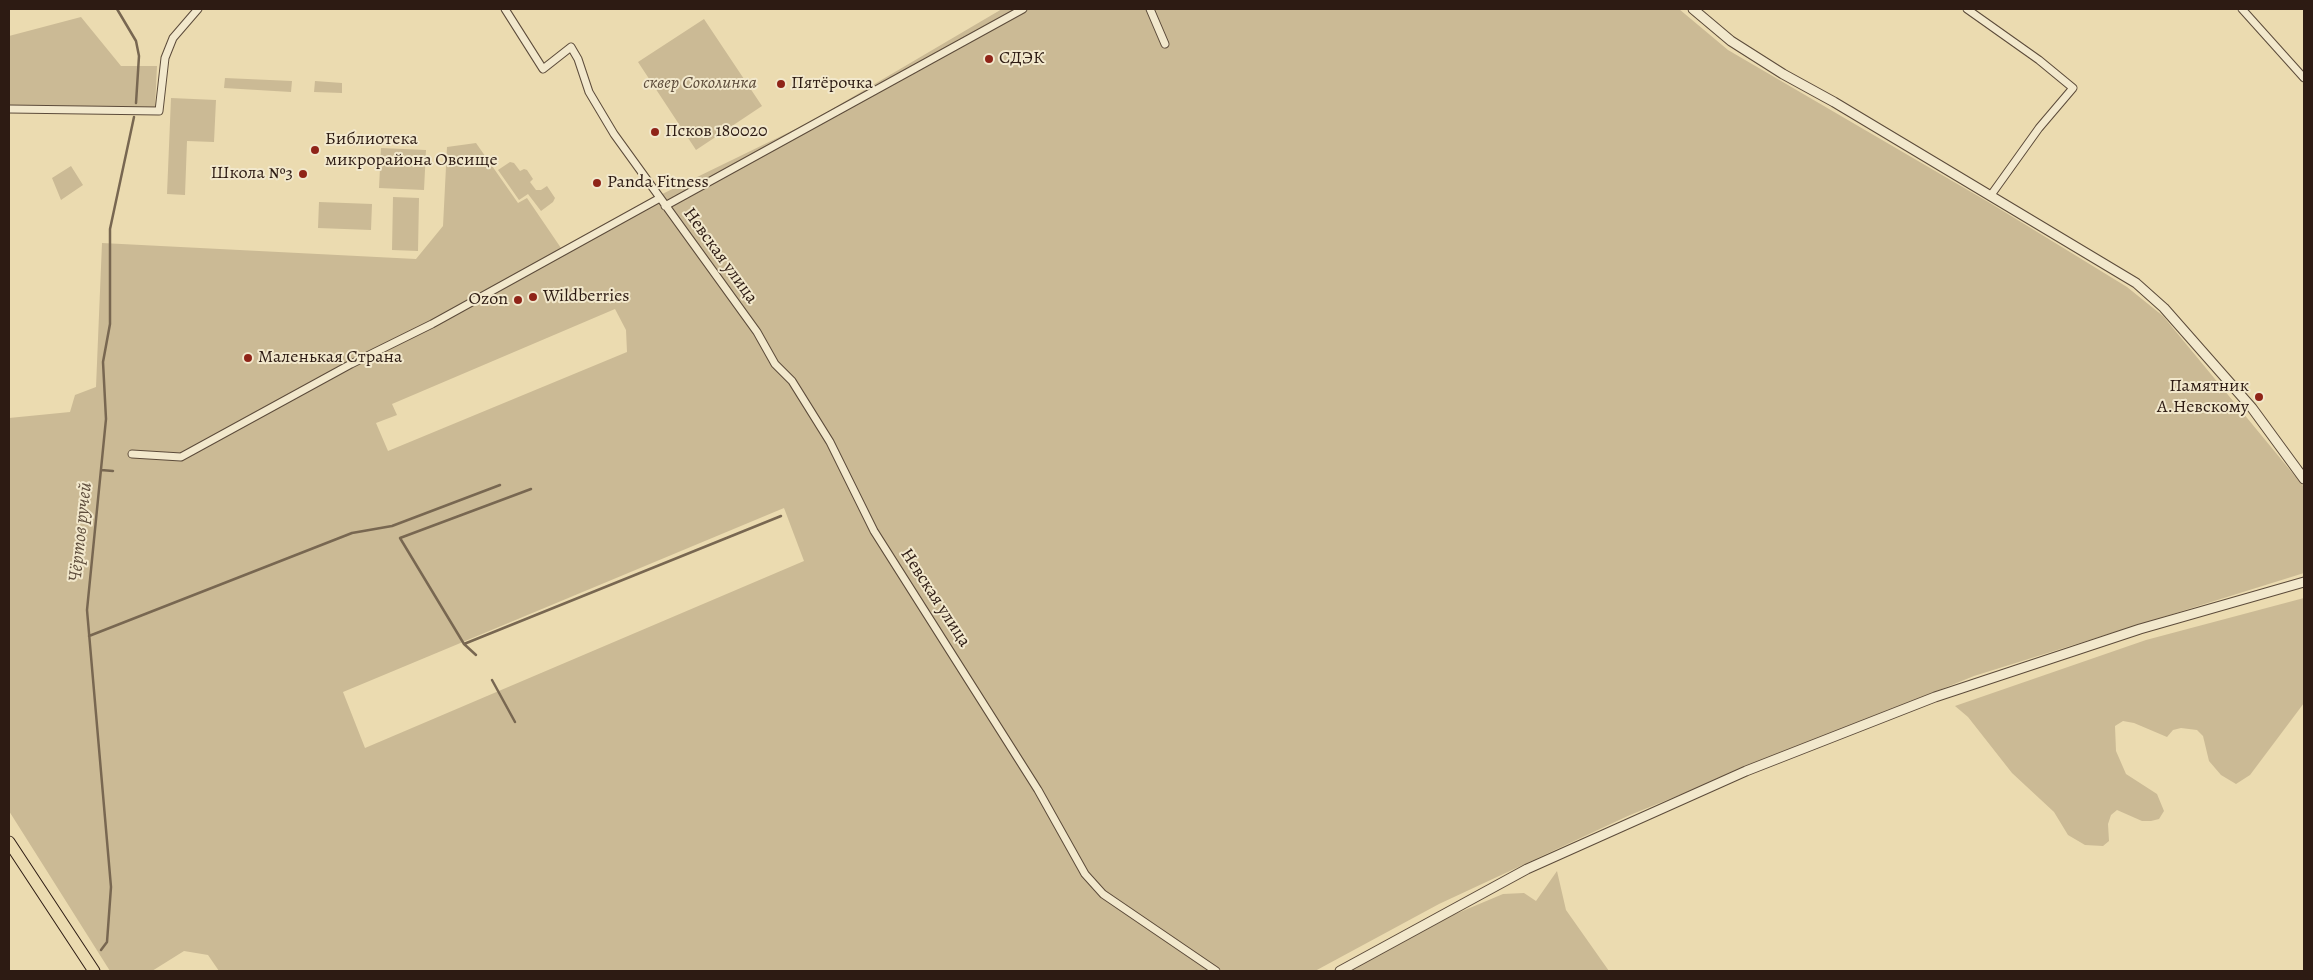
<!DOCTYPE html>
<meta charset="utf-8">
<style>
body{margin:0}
#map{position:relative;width:2313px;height:980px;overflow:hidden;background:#ebdbb0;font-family:Alegreya,serif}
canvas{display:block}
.frame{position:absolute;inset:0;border:10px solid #2d1b13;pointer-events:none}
</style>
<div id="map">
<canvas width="2313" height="980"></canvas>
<div class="frame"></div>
</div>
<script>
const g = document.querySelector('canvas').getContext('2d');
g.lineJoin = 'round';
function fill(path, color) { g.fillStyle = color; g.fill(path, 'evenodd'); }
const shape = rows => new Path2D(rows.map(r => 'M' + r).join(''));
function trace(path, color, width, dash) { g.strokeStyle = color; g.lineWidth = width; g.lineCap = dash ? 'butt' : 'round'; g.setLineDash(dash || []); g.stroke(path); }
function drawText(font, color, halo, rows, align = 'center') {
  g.font = font + ' Alegreya,serif'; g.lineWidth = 4; g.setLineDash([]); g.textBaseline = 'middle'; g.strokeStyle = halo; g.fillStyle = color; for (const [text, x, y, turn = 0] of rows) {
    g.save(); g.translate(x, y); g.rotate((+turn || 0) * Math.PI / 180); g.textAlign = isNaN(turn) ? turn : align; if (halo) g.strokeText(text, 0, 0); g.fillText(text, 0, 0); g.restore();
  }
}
fill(shape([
 [1002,9,1679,9,1728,50,1990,203,2127,287,2163,316,2304,487,2304,573,1974,676,1630,815,1439,904,1315,971,219,971,208,955,184,951,152,971,110,971,9,811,9,418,70,412,75,395,96,387,102,243,416,259,443,226,447,147,476,143,518,203,527,198,561,248,654,198,810,122],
 [615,309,626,330,627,352,388,451,376,423,397,415,392,404],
 [784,508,804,561,365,748,343,692],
 [81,17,121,66,157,66,155,107,9,105,9,36],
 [704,19,762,106,696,150,638,62],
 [225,78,292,81,291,92,224,88],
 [315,81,342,83,342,93,314,92],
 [171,98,216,100,214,142,187,141,185,195,167,194],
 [381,148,426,150,424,190,379,188],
 [510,162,514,163,520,171,524,169,527,170,533,179,530,182,536,190,541,190,547,186,555,198,553,202,541,211,528,194,519,200,498,170],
 [71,166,83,185,61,200,52,178],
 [393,197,419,198,418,251,392,250],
 [319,202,372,204,371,230,318,228],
 [2304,598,2304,703,2250,775,2236,784,2221,775,2209,761,2203,736,2197,730,2181,728,2173,730,2167,737,2134,723,2123,721,2115,726,2116,751,2126,774,2157,794,2164,811,2159,819,2151,821,2142,821,2117,810,2111,815,2108,824,2109,841,2103,846,2085,845,2068,835,2054,812,2012,773,1968,717,1955,706,2146,640],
 [1557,871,1566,910,1609,971,1349,971,1453,915,1503,894,1524,893,1536,901]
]), '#cbba95');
trace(shape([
 [117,9,136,41,139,56,136,103],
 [101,470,113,471],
 [89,636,352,533,392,526,500,485],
 [464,644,781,516],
 [476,655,464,644,400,538,531,489],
 [492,680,515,722],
 [101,950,107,942,111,887,87,610,106,419,103,362,110,324,110,229,134,117]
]), '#786751', 2.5);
const minor = shape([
 [505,9,543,69,571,47,578,59,589,92,614,134,757,332,775,364,792,381,830,442,874,531,1038,790,1085,874,1103,894,1216,971],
 [1150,9,1165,44],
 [1967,9,2039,60,2073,88,2039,128,1991,195],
 [2242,9,2304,78],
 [9,109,159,111,165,58,173,38,198,9],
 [665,206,1023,9],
 [132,454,181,457,351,364,432,324,660,198]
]);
const tertiary = shape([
 [1693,9,1731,41,1783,74,1834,102,2136,283,2164,308,2252,408,2304,479],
 [1340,971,1527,869,1746,771,1935,697,2140,629,2304,582]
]);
const trunk = shape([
 [9,842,94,971]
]);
trace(minor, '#5c4b3a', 9);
trace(tertiary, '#5c4b3a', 11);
trace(trunk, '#2d1b13', 13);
trace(minor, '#f2e8cc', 7);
trace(tertiary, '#f2e8cc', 9);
trace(trunk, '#ebdbb0', 11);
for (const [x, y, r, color] of [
 [989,59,5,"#8f2418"],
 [781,84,5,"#8f2418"],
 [655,132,5,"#8f2418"],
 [315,150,5,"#8f2418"],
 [303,174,5,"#8f2418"],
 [597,183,5,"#8f2418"],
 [533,297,5,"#8f2418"],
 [518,300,5,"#8f2418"],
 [248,358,5,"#8f2418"],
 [2259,397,5,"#8f2418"]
]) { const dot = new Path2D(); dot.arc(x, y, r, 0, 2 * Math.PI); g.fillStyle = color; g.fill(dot); trace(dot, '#f2e8cc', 2); }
drawText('18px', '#2d1b13', '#f2e8cc', [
 ["СДЭК",999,59],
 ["Пятёрочка",791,84],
 ["Псков 180020",665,132],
 ["Библиотека",325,140],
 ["микрорайона Овсище",325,161],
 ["Школа №3",293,174,"right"],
 ["Panda Fitness",607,183],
 ["Wildberries",543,297],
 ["Ozon",508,300,"right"],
 ["Маленькая Страна",258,358],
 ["Памятник",2249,387,"right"],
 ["А.Невскому",2249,408,"right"]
], 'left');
drawText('italic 18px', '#5c4b3a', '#f2e8cc', [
 ["сквер Соколинка",700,84]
]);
drawText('18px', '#2d1b13', '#f2e8cc', [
 ["Невская улица",720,256,54],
 ["Невская улица",935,598,57]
]);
drawText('italic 19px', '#5f4e3d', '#f2e8cc', [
 ["Чёртов ручей",81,532,-84]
]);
</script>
